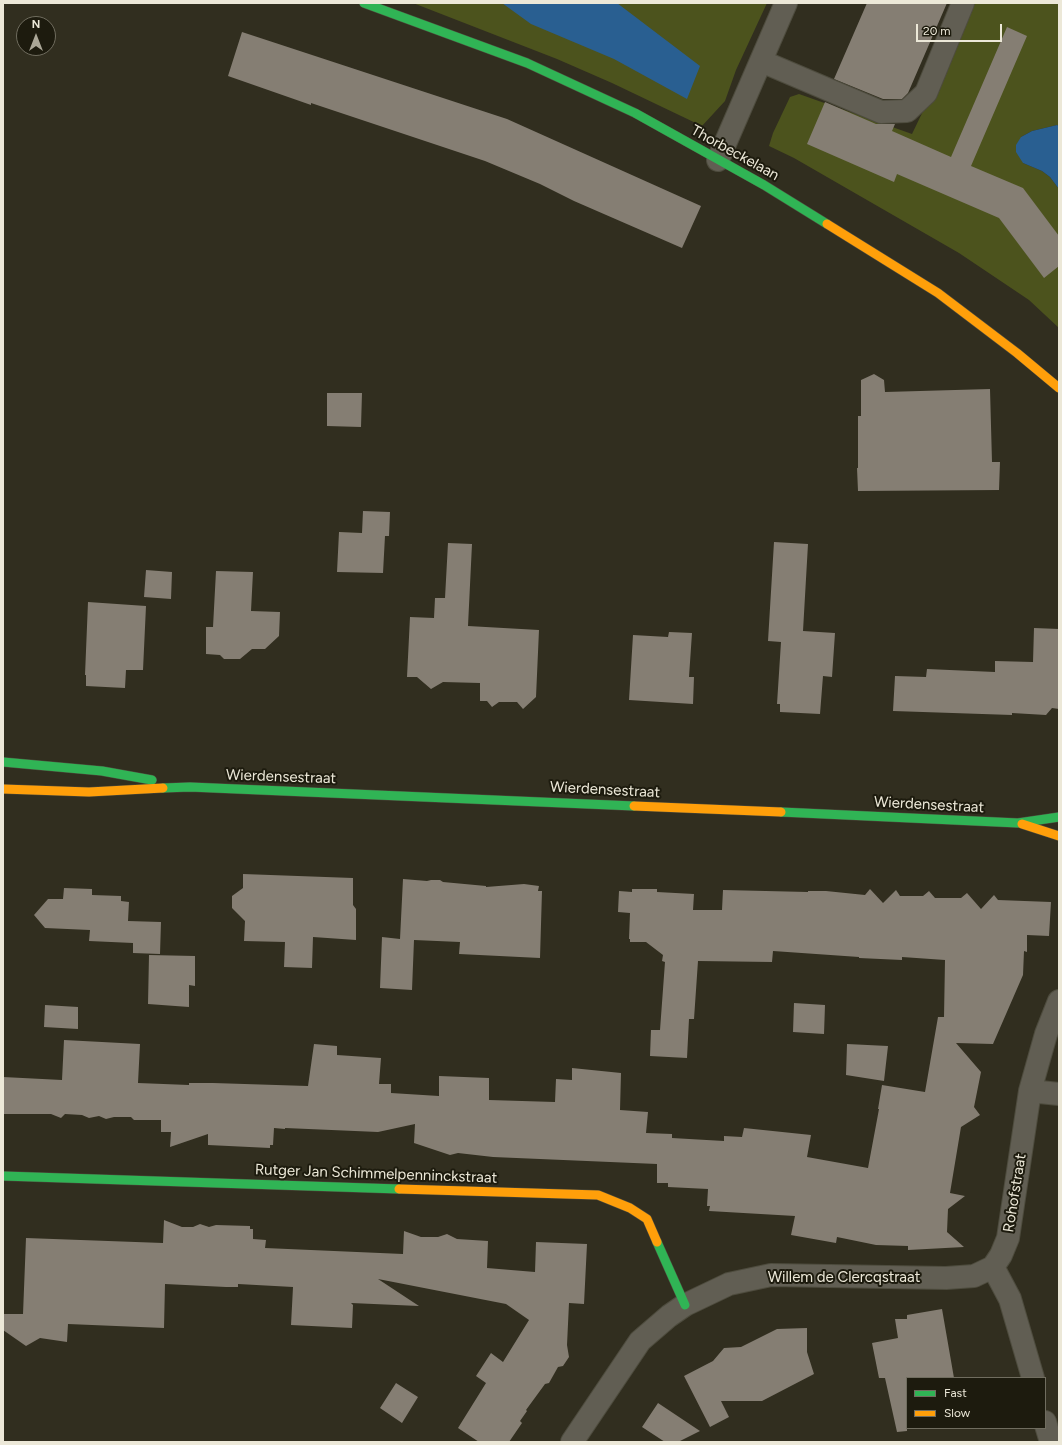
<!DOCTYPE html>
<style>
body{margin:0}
#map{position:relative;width:1062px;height:1445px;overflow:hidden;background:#312e1f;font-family:Figtree,sans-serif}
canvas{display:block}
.frame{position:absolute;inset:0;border:4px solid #ece8d8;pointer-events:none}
.legend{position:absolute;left:906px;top:1377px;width:140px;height:52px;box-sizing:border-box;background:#1d1b0e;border:1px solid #706d5f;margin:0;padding:5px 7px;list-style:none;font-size:12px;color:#ece8d8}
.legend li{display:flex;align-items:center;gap:8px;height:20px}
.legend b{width:20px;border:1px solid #706d5f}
.north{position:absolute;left:16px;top:16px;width:40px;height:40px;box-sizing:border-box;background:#1d1b0e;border:1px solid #706d5f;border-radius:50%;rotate:0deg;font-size:11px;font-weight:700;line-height:16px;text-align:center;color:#ece8d8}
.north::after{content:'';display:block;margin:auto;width:14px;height:18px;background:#aba797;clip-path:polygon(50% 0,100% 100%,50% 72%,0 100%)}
.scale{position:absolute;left:916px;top:24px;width:86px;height:18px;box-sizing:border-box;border:2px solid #ece8d8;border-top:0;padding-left:5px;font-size:12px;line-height:14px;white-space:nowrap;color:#ece8d8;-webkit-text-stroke:3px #1d1b0e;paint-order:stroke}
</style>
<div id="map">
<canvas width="1062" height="1445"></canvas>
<div class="frame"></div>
<ul class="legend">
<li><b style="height:5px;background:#30b455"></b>Fast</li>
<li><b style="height:5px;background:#ff9f0a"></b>Slow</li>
</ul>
<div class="north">N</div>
<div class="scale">20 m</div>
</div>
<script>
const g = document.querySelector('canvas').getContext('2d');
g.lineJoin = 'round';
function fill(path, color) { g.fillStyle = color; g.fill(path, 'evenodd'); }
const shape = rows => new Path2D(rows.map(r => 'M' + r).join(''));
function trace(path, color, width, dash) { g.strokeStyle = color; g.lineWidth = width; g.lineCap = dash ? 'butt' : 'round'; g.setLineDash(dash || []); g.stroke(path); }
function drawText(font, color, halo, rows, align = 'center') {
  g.font = font + ' Figtree,sans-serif'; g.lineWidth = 4; g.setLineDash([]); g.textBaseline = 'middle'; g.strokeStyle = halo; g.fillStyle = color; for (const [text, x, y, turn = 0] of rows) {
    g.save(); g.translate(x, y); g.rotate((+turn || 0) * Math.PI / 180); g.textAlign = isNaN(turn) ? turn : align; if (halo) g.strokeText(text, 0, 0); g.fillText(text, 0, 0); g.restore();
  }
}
fill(shape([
 [413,3,767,3,736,70,725,101,702,126,612,83,557,59],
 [975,3,1059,3,1059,126,1057,125,1032,131,1021,137,1023,163,1042,171,1050,177,1059,189,1059,328,1029,300,959,253,794,158,769,146,773,133,790,97,799,94,912,134]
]), '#4c531d');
fill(shape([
 [502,3,617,3,700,66,687,99,614,59,531,24],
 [1057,125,1059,126,1059,189,1050,177,1042,171,1023,163,1016,152,1016,145,1021,137,1032,131]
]), '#295f91');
fill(shape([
 [867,3,947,3,908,93,902,99,883,99,834,79],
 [1007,27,1027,36,971,166,1023,188,1059,236,1059,266,1044,278,999,218,897,174,894,182,807,144,825,102,876,124,895,124,892,131,951,157],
 [242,32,507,119,701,206,682,248,574,201,540,184,485,161,311,103,311,105,228,76],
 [874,374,884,380,885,392,990,389,992,462,1000,462,999,490,858,491,857,468,858,468,858,416,861,416,861,380],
 [327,393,362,393,361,427,327,426],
 [363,511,390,512,389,536,385,536,383,573,337,572,339,532,362,533],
 [774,542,808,544,803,631,835,633,832,677,823,676,820,714,780,712,780,704,777,704,781,642,768,641],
 [448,543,472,544,468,626,539,630,536,697,523,709,517,702,499,702,492,707,487,701,480,701,480,683,443,682,431,689,417,677,407,677,410,617,434,618,435,598,445,598],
 [146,570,172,572,171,599,144,597],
 [216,571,253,572,251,611,280,612,279,636,265,649,252,649,240,659,224,659,220,655,206,654,206,627,213,627],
 [88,602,146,606,143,670,126,670,125,688,86,686,86,675,85,675],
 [1034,628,1059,629,1059,709,1052,708,1046,715,1012,713,1012,715,893,711,895,676,926,677,927,669,995,672,995,661,1033,662],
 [669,632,692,633,689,677,694,677,693,704,629,700,633,635,668,637],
 [243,874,353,878,353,905,356,909,356,940,313,937,312,968,284,967,285,942,244,941,245,921,232,908,232,896,243,888],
 [403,879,427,881,431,880,440,880,443,882,486,886,486,887,524,884,539,886,538,891,542,891,540,958,459,954,460,942,414,940,412,990,380,988,382,937,400,939],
 [64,888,92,889,92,895,121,896,121,901,129,902,128,921,161,922,160,954,133,953,133,943,89,941,90,930,45,928,34,915,48,899,63,899],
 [632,889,657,889,657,892,694,894,693,910,722,910,723,890,808,892,808,891,826,891,865,895,870,889,883,903,896,890,900,896,923,896,929,891,935,898,961,898,967,893,981,909,994,895,998,900,1051,902,1049,936,1027,935,1027,952,1024,951,1023,975,993,1044,956,1043,981,1072,974,1107,980,1115,961,1127,950,1193,965,1196,948,1209,947,1232,964,1247,908,1250,908,1246,876,1245,837,1237,836,1243,791,1235,795,1216,709,1211,710,1206,707,1206,708,1189,668,1187,668,1183,657,1183,657,1164,493,1157,458,1153,450,1155,414,1143,415,1124,378,1132,285,1128,285,1129,274,1128,273,1145,270,1145,270,1148,208,1145,208,1134,170,1147,171,1132,161,1132,161,1120,134,1120,131,1117,114,1117,106,1119,99,1116,89,1118,82,1115,65,1114,61,1118,51,1114,3,1114,3,1077,62,1080,64,1040,140,1044,138,1083,189,1085,189,1083,213,1083,308,1086,314,1044,337,1046,337,1055,381,1058,379,1084,391,1084,391,1093,439,1096,439,1076,489,1078,489,1100,555,1102,556,1079,572,1080,572,1068,621,1073,620,1110,648,1112,646,1133,672,1134,672,1138,724,1141,724,1136,742,1137,744,1128,811,1135,807,1157,868,1168,879,1109,878,1109,882,1085,925,1092,938,1017,944,1017,945,960,902,957,902,960,859,958,859,957,773,951,772,962,698,961,694,1019,689,1019,687,1058,650,1056,651,1030,660,1030,665,962,662,961,663,955,646,942,630,942,630,939,629,939,630,913,618,912,619,891,632,892],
 [149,955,195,956,195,986,189,985,189,1007,148,1004],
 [794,1003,825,1005,824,1034,793,1032],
 [45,1005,78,1007,78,1029,44,1027],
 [847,1044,888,1046,884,1081,846,1075],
 [164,1220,182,1227,193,1227,200,1224,209,1227,216,1225,250,1226,250,1229,253,1229,253,1239,266,1240,265,1248,403,1254,404,1231,421,1237,438,1237,447,1234,457,1239,488,1241,487,1268,535,1272,536,1242,587,1244,584,1304,569,1303,567,1345,569,1357,563,1366,558,1367,549,1383,545,1384,526,1410,527,1411,520,1421,522,1423,509,1442,479,1442,458,1428,486,1383,476,1376,491,1353,503,1362,529,1320,506,1304,378,1279,419,1306,351,1303,353,1305,352,1328,291,1325,293,1287,238,1284,238,1287,226,1287,165,1284,164,1328,68,1324,67,1342,40,1338,26,1346,3,1330,3,1314,23,1314,26,1238,163,1243],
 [942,1309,954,1378,907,1378,907,1431,897,1432,885,1378,879,1378,872,1343,898,1338,895,1319,907,1319,907,1315],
 [807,1328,807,1352,814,1374,762,1401,721,1401,729,1417,710,1427,684,1376,713,1361,724,1348,741,1347,777,1329],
 [396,1383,418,1397,402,1423,380,1408],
 [658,1403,700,1431,678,1442,665,1442,642,1427]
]), '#857e73');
const street = shape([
 [761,61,881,112,907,111,926,93,963,3],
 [718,160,786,3],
 [1030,1091,1059,1094],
 [993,1267,1001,1255,1008,1238,1030,1091,1046,1034,1059,1001],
 [993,1267,1010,1299,1033,1378],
 [1045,1422,1051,1442],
 [572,1442,640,1341,669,1316,685,1305,729,1284,771,1275,946,1278,974,1276,993,1267]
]);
const fast = shape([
 [364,3,527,63,635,113,764,185,827,224],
 [3,762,102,771,152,780],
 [163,788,190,787,634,806],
 [781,812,1018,823,1059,817],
 [3,1176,399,1189],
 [657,1242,685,1305]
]);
const slow = shape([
 [827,224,938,293,1017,353,1059,388],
 [3,789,89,792,163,788],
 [634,806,781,812],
 [1022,824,1059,836],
 [399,1189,598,1195,630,1208,647,1219,657,1242]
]);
trace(street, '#4e4c3e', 24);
trace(fast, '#4e4c3e', 10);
trace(slow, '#4e4c3e', 10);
trace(street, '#615e53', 22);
trace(fast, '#30b455', 9);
trace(slow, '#ff9f0a', 9);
drawText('15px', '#ece8d8', '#1d1b0e', [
 ["Thorbeckelaan",735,153,29],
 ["Wierdensestraat",281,777,2],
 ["Wierdensestraat",605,790,3],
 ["Wierdensestraat",929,805,3],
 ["Rutger Jan Schimmelpenninckstraat",376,1174,2],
 ["Rohofstraat",1015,1193,-81],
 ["Willem de Clercqstraat",844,1278]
]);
</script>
